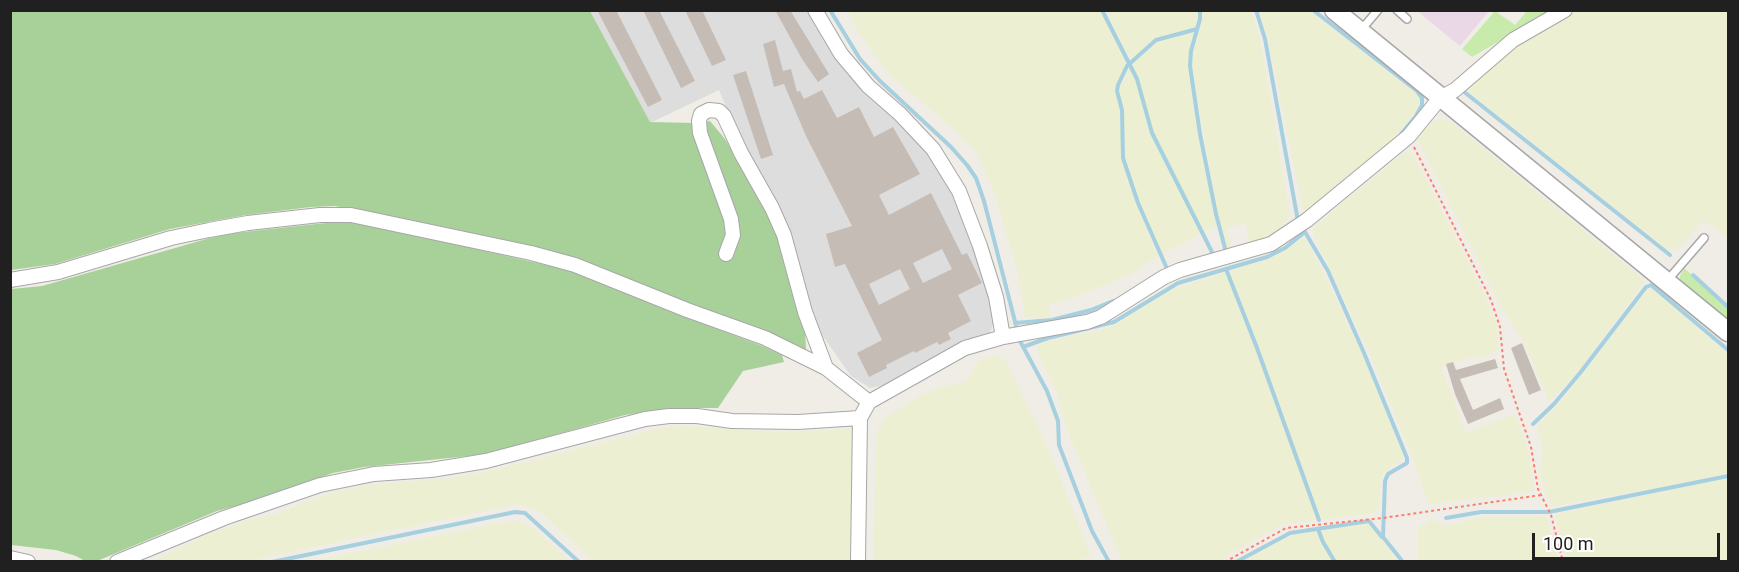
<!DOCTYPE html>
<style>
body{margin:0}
#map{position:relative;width:1739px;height:572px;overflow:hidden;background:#f0ede6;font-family:Roboto,sans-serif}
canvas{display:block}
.frame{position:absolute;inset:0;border:12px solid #202020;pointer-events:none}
.scale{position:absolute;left:1532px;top:533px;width:188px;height:27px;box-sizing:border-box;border:3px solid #202020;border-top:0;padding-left:8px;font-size:18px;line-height:21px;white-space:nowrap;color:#202020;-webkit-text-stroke:4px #fff;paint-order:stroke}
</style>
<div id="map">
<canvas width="1739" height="572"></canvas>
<div class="frame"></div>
<div class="scale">100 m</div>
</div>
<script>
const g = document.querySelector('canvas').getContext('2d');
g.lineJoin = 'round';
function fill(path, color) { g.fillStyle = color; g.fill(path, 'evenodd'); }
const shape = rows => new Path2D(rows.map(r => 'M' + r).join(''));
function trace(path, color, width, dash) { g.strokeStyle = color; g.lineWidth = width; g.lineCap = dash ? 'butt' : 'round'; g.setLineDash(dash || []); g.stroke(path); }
fill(shape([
 [590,11,812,11,921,143,937,165,957,198,983,268,994,322,990,333,963,345,886,385,870,388,851,376,820,332,719,90,650,123]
]), '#dedddd');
fill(shape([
 [1417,11,1489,11,1460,46]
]), '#ead8e6');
fill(shape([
 [849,11,1100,11,1128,63,1116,86,1116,91,1121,110,1122,159,1136,204,1158,256,1131,274,1082,294,1048,305,1052,318,1025,318,1018,273,994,191,976,152,955,130,887,72,854,26],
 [1106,11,1198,11,1198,19,1195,28,1154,38,1132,59,1129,56],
 [1202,11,1251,11,1260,39,1290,216,1280,229,1261,240,1245,246,1244,244,1249,242,1246,223,1227,228,1231,247,1240,245,1241,247,1227,251,1217,213,1192,66,1193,53,1202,18],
 [1259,11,1310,11,1415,93,1419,98,1419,105,1413,115,1390,142,1306,211,1303,210,1268,39],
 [1577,11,1728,11,1728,238,1704,220,1677,250,1666,249,1465,89,1515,45],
 [1195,30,1189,66,1199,134,1217,226,1204,232,1153,132,1138,78,1132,64,1160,39],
 [1130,66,1136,79,1151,133,1201,234,1162,254,1140,203,1124,158,1124,109,1118,91],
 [1438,119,1450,121,1645,281,1578,372,1549,402,1523,340,1505,314,1494,293,1419,142,1420,133],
 [1408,150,1415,158,1488,302,1497,327,1498,350,1480,358,1474,357,1441,367,1465,431,1468,432,1515,414,1528,448,1534,487,1532,492,1429,504,1412,456,1369,352,1313,233,1315,227,1343,202],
 [1305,238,1324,273,1362,354,1403,455,1401,460,1385,472,1381,479,1379,509,1375,513,1284,524,1217,561,1122,561,1070,437,1057,394,1038,352,1038,346,1043,342,1102,330,1117,324,1170,290,1272,257],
 [1651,288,1728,354,1728,473,1658,488,1553,506,1544,491,1540,471,1543,450,1537,425,1558,405,1647,290],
 [997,355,1006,361,1052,457,1091,557,1066,562,873,561,877,431,884,419,921,395,944,386,966,382,979,361],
 [682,426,776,432,854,429,856,435,851,561,592,561,543,514,518,504,247,561,151,562,202,537,248,520,273,515,334,492,368,485,451,478,485,472,662,428],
 [1728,478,1728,561,1567,561,1555,514],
 [1546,516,1558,561,1418,561,1418,528,1432,519,1444,526,1482,517],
 [519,521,529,525,570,561,313,561,503,522],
 [1370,524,1399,561,1242,561,1285,537,1311,531]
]), '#ecefd1');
fill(shape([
 [1495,11,1515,25,1527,11,1551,11,1472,57,1462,49],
 [1684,268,1728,308,1728,322,1680,282,1680,276]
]), '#c8ebab');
fill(shape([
 [11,11,590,11,650,122,695,123,717,191,732,250,704,122,710,121,725,139,768,210,782,245,805,330,806,350,764,330,684,302,570,257,445,227,335,206,311,207,246,215,170,229,55,264,11,270],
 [344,221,398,231,585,274,661,308,760,345,782,355,784,362,743,371,718,408,670,408,625,415,487,454,364,467,333,473,250,502,217,511,97,561,85,561,76,556,56,550,11,545,11,289,42,286,224,234]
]), '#a8d19a');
trace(shape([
 [830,10,860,59,880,81,951,147,967,165,976,178,984,201,1020,341,1047,391,1058,421,1059,445,1092,531,1109,562],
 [1102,10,1137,79,1152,133,1214,256],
 [1200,10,1200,19,1191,51,1190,66,1200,134,1216,214,1226,252],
 [1256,10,1265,39,1298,221],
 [1313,10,1417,91,1422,98,1422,105,1416,116,1401,134],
 [1463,91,1670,255],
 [1226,269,1257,348,1319,520],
 [1168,271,1138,203,1123,158,1122,110,1117,91,1118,85,1127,66,1156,40,1197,29],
 [1693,275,1728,307],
 [1015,323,1052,320,1091,310,1113,301],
 [1023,347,1048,338,1114,322,1178,283,1267,257,1285,248,1305,232,1328,271,1364,353,1407,458,1407,463,1388,474,1385,481,1383,537,1403,562],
 [1533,424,1554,404,1580,373,1646,287,1651,285,1728,350],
 [1446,518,1481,512,1549,512,1728,476],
 [1318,529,1323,542,1335,562],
 [272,562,515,512,525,513,579,562],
 [1236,562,1290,533,1369,521,1382,537]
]), '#a6d0df', 4);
fill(shape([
 [597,10,616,10,662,100,648,107],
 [643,10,659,10,695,81,681,88],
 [685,10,702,10,726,60,712,66],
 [775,10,790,10,829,74,818,82,802,59],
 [775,40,783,71,791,69,797,92,800,91,804,99,822,90,837,118,859,107,874,137,893,127,920,174,879,195,889,215,931,193,962,255,967,253,982,283,958,295,971,321,948,333,951,339,939,345,937,342,915,353,914,351,886,365,887,368,869,377,857,353,882,340,845,264,835,267,826,234,852,226,806,136,784,84,774,87,763,44],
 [942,249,952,269,923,283,913,263],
 [900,269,910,289,879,305,869,284],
 [746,71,773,155,761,159,733,75],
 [1522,343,1541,390,1529,395,1511,348],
 [1495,359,1498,368,1460,379,1473,410,1500,398,1504,409,1468,424,1455,394,1446,364,1453,362,1456,370]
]), '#c5bdb5');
const service = shape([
 [1397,10,1407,19],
 [1361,30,1378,10],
 [1666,282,1704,238]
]);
const minor = shape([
 [815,10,841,54,868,86,900,114,933,149,959,191,980,246,996,297,1003,337],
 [726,254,733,235,731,219,700,133,699,121,701,114,709,110,719,111,724,116,741,153,772,208,784,235,805,312,826,368],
 [10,280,58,272,171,238,209,230,248,223,320,215,351,215,531,253,575,265,687,310,765,338,826,368,869,402],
 [10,558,28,562],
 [117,562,224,518,320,485,374,474,431,470,486,461,645,419,669,416,697,416,732,421,798,422,860,418],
 [858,562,860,418,869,402,965,348,1003,337,1087,322,1101,317,1164,277,1180,270,1271,244,1307,220,1409,136,1440,98,1455,90,1513,40,1565,10]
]);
const tertiary = shape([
 [1334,10,1728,332]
]);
trace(service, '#a7a7a7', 10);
trace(minor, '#a7a7a7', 16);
trace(tertiary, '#a7a7a7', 21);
trace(shape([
 [1414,147,1491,300,1500,327,1504,369,1531,447,1538,489,1551,515,1563,562],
 [1225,562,1286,528,1383,518,1541,495]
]), '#fd7f6b', 2, [3, 3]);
trace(service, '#fff', 7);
trace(minor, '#fff', 14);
trace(tertiary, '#fff', 18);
</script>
